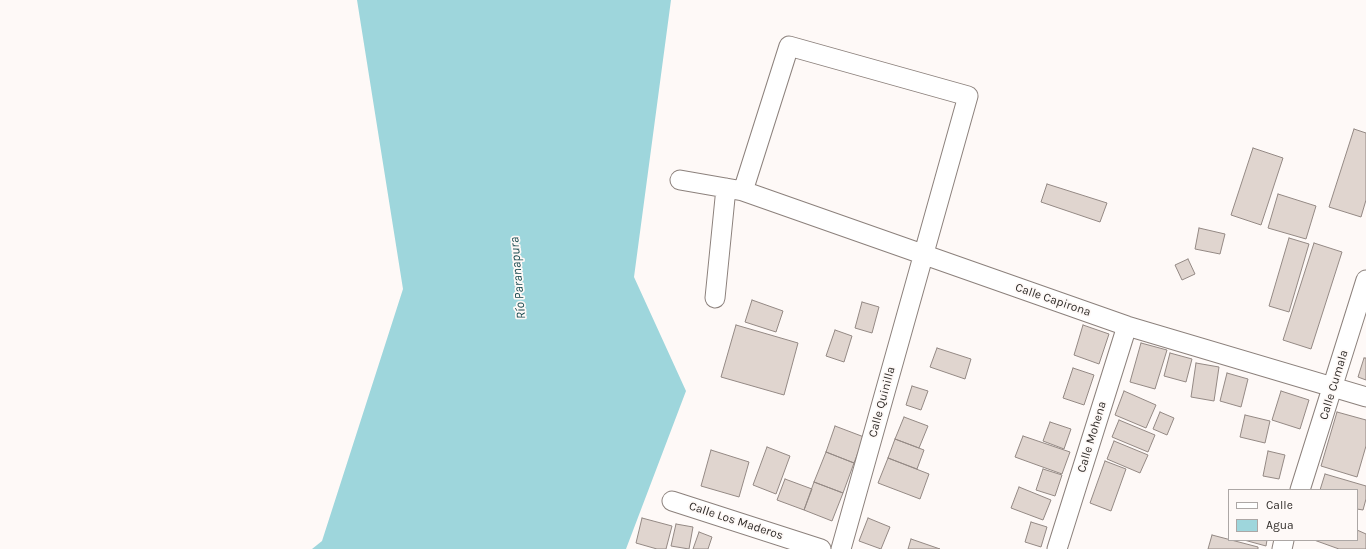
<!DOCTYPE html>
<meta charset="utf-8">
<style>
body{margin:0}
#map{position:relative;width:1366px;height:549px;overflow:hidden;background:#fef9f7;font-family:Karla,sans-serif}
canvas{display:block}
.legend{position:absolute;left:1228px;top:489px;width:130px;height:52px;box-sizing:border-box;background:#fef9f7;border:1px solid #aca7a5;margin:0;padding:5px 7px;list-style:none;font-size:12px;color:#302c29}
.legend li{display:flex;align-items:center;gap:8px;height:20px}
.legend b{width:20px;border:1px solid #aca7a5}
</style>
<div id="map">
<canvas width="1366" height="549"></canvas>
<ul class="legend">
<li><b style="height:5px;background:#fff"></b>Calle</li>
<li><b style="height:11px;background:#9ed6dc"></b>Agua</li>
</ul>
</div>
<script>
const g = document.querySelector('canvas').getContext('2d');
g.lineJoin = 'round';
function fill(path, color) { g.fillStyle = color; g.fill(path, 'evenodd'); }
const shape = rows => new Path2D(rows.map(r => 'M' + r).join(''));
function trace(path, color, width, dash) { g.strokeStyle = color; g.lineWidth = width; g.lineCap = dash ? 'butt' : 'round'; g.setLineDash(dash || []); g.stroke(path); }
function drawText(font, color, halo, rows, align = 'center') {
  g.font = font + ' Karla,sans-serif'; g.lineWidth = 3.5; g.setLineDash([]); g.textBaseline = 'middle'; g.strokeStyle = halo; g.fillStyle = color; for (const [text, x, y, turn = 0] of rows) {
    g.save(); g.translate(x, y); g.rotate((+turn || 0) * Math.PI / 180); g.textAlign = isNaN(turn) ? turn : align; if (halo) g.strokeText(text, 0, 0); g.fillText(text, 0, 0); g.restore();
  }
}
fill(shape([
 [357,0,671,0,634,277,686,391,626,549,312,549,322,541,403,289]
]), '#9ed6dc');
const building = shape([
 [1354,129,1366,133,1366,200,1361,217,1329,207,1354,129],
 [1253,148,1283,158,1261,225,1231,215,1253,148],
 [1047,184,1107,203,1100,222,1041,202,1047,184],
 [1278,194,1316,206,1306,239,1268,228,1278,194],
 [1199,228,1225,234,1220,254,1195,249,1199,228],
 [1289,238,1309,244,1289,312,1269,306,1289,238],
 [1314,243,1342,252,1311,349,1283,340,1314,243],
 [1188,259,1195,274,1182,280,1175,265,1188,259],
 [752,300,783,311,776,332,745,322,752,300],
 [862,302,879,307,872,333,855,328,862,302],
 [736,325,798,343,784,395,721,377,736,325],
 [1083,325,1109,334,1099,364,1074,355,1083,325],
 [835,330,852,336,844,362,826,356,835,330],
 [1141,343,1167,350,1155,389,1130,382,1141,343],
 [937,348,971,359,965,379,930,367,937,348],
 [1170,353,1192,359,1186,382,1164,376,1170,353],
 [1364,358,1366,358,1366,380,1358,377,1364,358],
 [1196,363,1219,367,1214,401,1191,397,1196,363],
 [1073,368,1094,375,1084,405,1063,398,1073,368],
 [1227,373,1248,379,1241,407,1220,401,1227,373],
 [912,386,928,391,921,410,906,405,912,386],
 [1124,391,1156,405,1146,428,1115,415,1124,391],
 [1281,391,1309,400,1300,429,1272,420,1281,391],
 [1160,412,1174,418,1167,435,1153,429,1160,412],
 [1337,412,1366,420,1366,446,1357,477,1321,466,1337,412],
 [1245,415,1270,421,1265,443,1240,437,1245,415],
 [904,417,928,426,919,448,895,439,904,417],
 [1119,420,1155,435,1148,452,1112,437,1119,420],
 [1050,422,1071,429,1064,449,1043,441,1050,422],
 [835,426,864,437,854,463,826,452,835,426],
 [1023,436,1070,452,1062,474,1015,457,1023,436],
 [895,439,924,450,917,469,888,458,895,439],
 [1114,441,1148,455,1140,473,1107,459,1114,441],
 [767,447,790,456,776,494,753,485,767,447],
 [711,450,749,462,739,497,701,486,711,450],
 [1268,451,1285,455,1279,479,1263,476,1268,451],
 [826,452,854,463,843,493,814,482,826,452],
 [888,458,929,474,920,499,878,483,888,458],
 [1105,461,1126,469,1111,511,1090,503,1105,461],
 [1043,469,1062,475,1055,496,1036,490,1043,469],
 [1325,474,1366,486,1366,499,1363,510,1357,509,1357,490,1320,490,1325,474],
 [785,479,812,489,804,510,777,500,785,479],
 [814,482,843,493,832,521,804,510,814,482],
 [1019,487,1051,500,1043,520,1011,508,1019,487],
 [642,518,672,526,666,549,657,549,636,543,642,518],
 [868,518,890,527,881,549,859,541,868,518],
 [1031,522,1047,527,1041,547,1025,542,1031,522],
 [676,524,693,527,689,549,671,546,676,524],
 [1357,530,1366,534,1366,549,1339,549,1314,540,1357,540,1357,530],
 [699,532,712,537,708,549,693,549,699,532],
 [1212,535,1258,547,1258,549,1208,549,1212,535],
 [911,539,940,549,908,549,911,539],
 [1244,540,1267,540,1266,546,1244,540]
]);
fill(building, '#e0d5cf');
trace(building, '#948984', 1);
const minor = shape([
 [680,180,743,191,1127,326,1366,397],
 [743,191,789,46,968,96,841,549],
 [715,298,726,188],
 [1300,490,1366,280],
 [672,501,821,549],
 [1057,549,1127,326],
 [1282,549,1284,540]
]);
trace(minor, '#8c817c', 21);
trace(minor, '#fff', 19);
drawText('12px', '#302c29', '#fef9f7', [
 ["Calle Capirona",1053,300,19],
 ["Calle Cumala",1334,385,-73],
 ["Calle Quinilla",882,402,-75],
 ["Calle Mohena",1092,437,-73],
 ["Calle Los Maderos",736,521,18]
]);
drawText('italic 13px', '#184a4f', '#fef9f7', [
 ["Río Paranapura",518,278,-95]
]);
</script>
